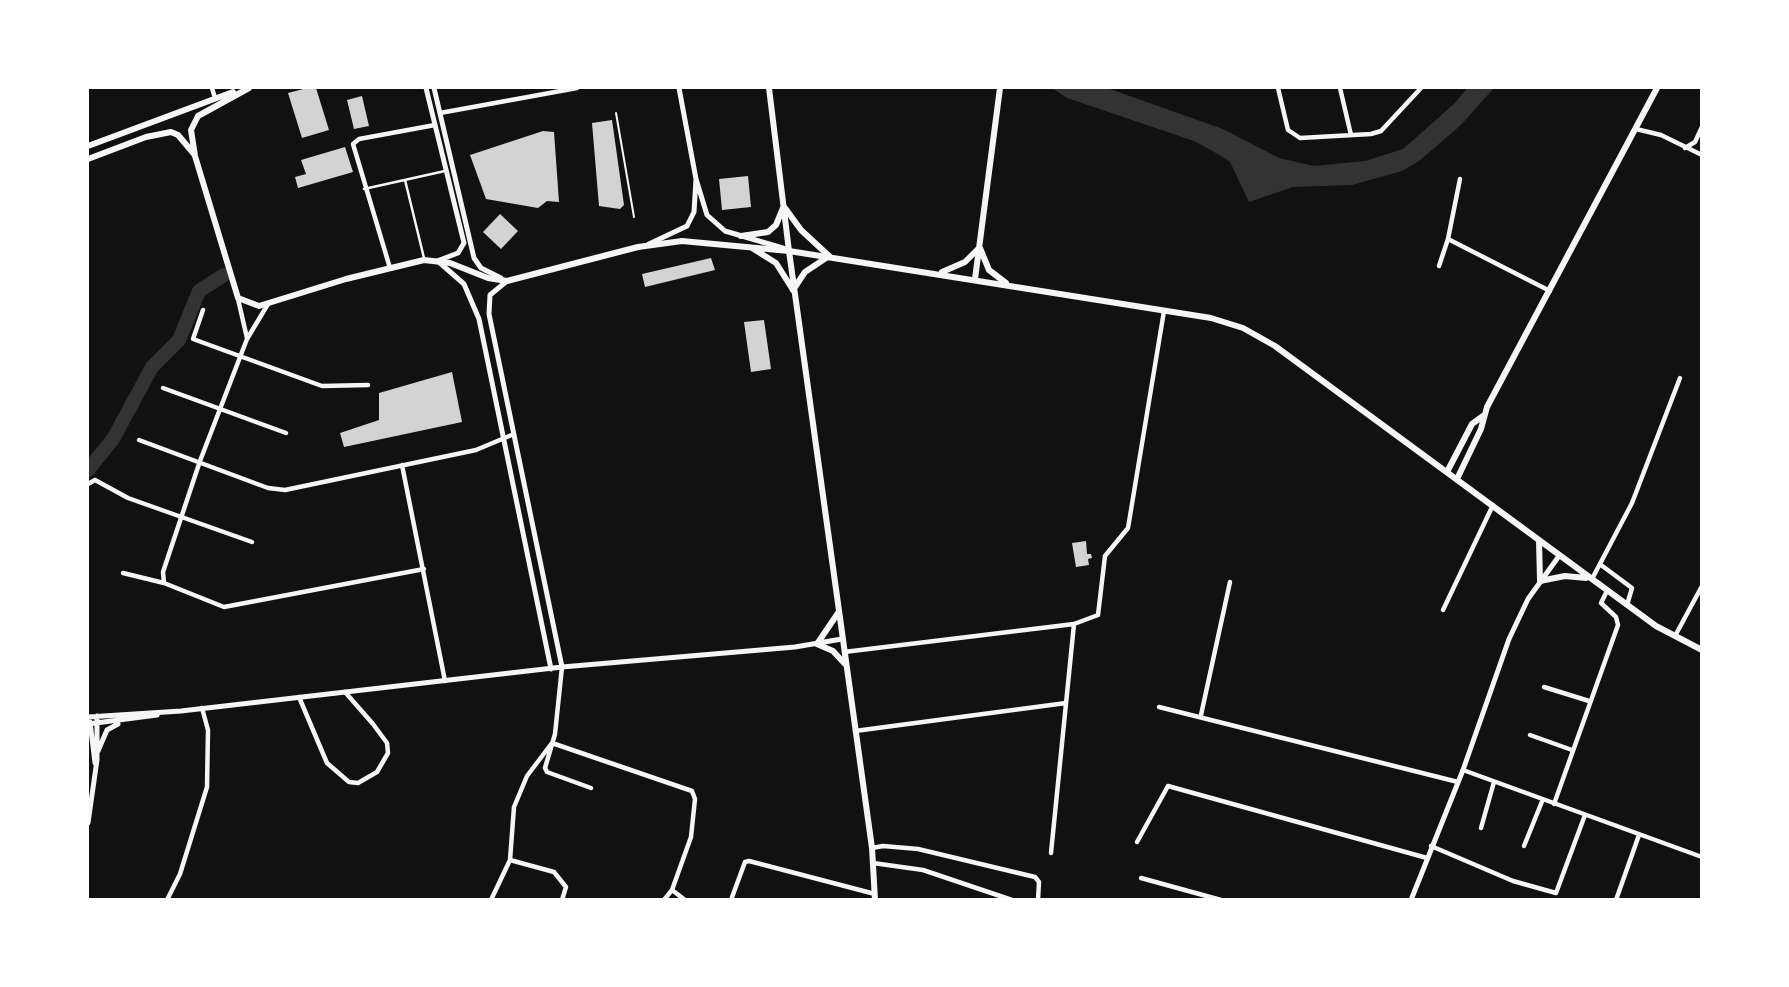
<!DOCTYPE html>
<style>
body{margin:0}
#map{position:relative;width:1789px;height:987px;overflow:hidden;background:#111;font-family:"Exo 2",sans-serif}
canvas{display:block}
.frame{position:absolute;inset:0;border:89px solid #fff;pointer-events:none}
</style>
<div id="map">
<canvas width="1789" height="987"></canvas>
<div class="frame"></div>
</div>
<script>
const g = document.querySelector('canvas').getContext('2d');
g.lineJoin = 'round';
function fill(path, color) { g.fillStyle = color; g.fill(path, 'evenodd'); }
const shape = rows => new Path2D(rows.map(r => 'M' + r).join(''));
function trace(path, color, width, dash) { g.strokeStyle = color; g.lineWidth = width; g.lineCap = dash ? 'butt' : 'round'; g.setLineDash(dash || []); g.stroke(path); }
fill(shape([
 [1052,88,1107,88,1223,129,1279,158,1314,166,1365,161,1403,149,1455,103,1467,88,1494,88,1461,125,1419,161,1402,171,1352,185,1293,187,1249,202,1230,162,1211,150,1194,141,1067,98]
]), '#333');
trace(shape([
 [88,470,113,439,152,367,179,340,199,291,224,275]
]), '#333', 14);
fill(shape([
 [307,88,316,88,329,130,302,138,288,93],
 [362,96,369,126,354,129,347,100],
 [612,120,624,205,620,209,599,206,592,123],
 [543,131,554,132,559,202,547,201,538,208,486,199,470,155],
 [345,147,353,172,298,188,295,177,306,174,301,160],
 [748,176,751,207,722,210,719,179],
 [500,214,518,231,501,249,483,232],
 [711,258,715,270,645,287,642,274],
 [764,320,771,369,751,372,744,322],
 [452,372,462,422,344,447,340,433,379,420,379,393],
 [1086,541,1087,554,1091,554,1092,558,1088,559,1089,565,1076,567,1072,543]
]), '#d3d3d3');
trace(shape([
 [616,113,634,217]
]), '#f5f5f5', 2);
trace(shape([
 [405,180,424,258],
 [364,189,445,171]
]), '#f5f5f5', 2.5);
trace(shape([
 [212,88,215,98],
 [1278,88,1288,130,1300,138,1371,134,1381,131,1421,88],
 [1340,88,1351,135],
 [440,113,577,88],
 [1636,129,1661,135,1702,155],
 [1685,148,1695,142,1702,127],
 [1460,179,1448,239,1550,291],
 [1439,266,1448,239],
 [390,268,353,144,359,139,435,125],
 [238,299,247,338],
 [203,310,193,339,322,386,368,385],
 [163,388,286,433],
 [139,440,268,488,285,490,476,450,514,434],
 [402,465,445,681],
 [88,484,95,480,128,498,252,542],
 [1601,565,1632,588,1627,605],
 [123,573,164,583,224,607,424,569],
 [1592,579,1632,503,1680,378],
 [164,583,163,572,200,461,247,339,268,304],
 [1443,610,1493,505],
 [1675,636,1702,586],
 [844,652,1074,624,1098,615,1105,556,1128,528,1164,311],
 [562,667,555,734,545,768,547,772,591,788],
 [1544,687,1589,701],
 [299,697,327,763,349,782,358,783,377,772,388,753,387,743,373,724,345,692],
 [1159,707,1458,782],
 [1201,715,1230,582],
 [855,731,1066,703],
 [1530,735,1572,750],
 [552,743,692,791,695,799,691,837,672,890,664,900],
 [1463,770,1702,857],
 [1554,804,1618,625,1616,617,1601,603,1607,591],
 [1481,828,1494,782],
 [1137,842,1168,786,1427,858],
 [1431,846,1513,881,1556,893,1585,815],
 [1524,846,1543,799],
 [872,848,883,846,918,849,1035,877,1039,882,1038,900],
 [1051,853,1074,624],
 [510,860,554,872,566,887,562,900],
 [873,863,923,870,1012,900],
 [1141,878,1221,900],
 [672,890,685,900],
 [167,900,180,874,207,787,208,730,202,708],
 [491,900,510,860,514,807,527,776,552,743],
 [731,900,745,862,749,861,875,894],
 [1616,900,1639,835]
]), '#f5f5f5', 4.5);
trace(shape([
 [426,88,464,243,458,253,437,261],
 [434,88,474,258,481,268,501,278],
 [679,88,696,179,707,215,725,231,786,249],
 [649,244,687,226,694,212,696,179],
 [440,263,464,284,479,319,551,669],
 [507,281,490,295,489,314,562,667],
 [88,717,181,711,562,667,795,647,842,639],
 [90,722,95,763],
 [88,724,157,715],
 [98,751,107,730,118,724],
 [88,823,97,760,97,716],
 [1411,900,1463,770,1509,639,1528,599,1559,556]
]), '#f5f5f5', 5);
trace(shape([
 [980,248,989,270,1006,283],
 [942,272,965,262,979,248],
 [975,279,1000,88],
 [793,290,805,272,829,256],
 [1447,472,1472,424,1483,416],
 [1457,479,1481,429,1487,407,1657,88],
 [1539,540,1540,581,1565,576,1586,578],
 [838,613,817,644,833,651,845,664],
 [875,900,872,848,789,251,1211,318,1243,328,1275,346,1656,626,1702,650]
]), '#f5f5f5', 6);
trace(shape([
 [249,88,198,116,191,130,195,156,238,298,259,306,346,279,424,260,450,263,488,278,507,281,638,247,682,241,789,251,769,88],
 [88,146,233,92],
 [88,159,146,137,171,132,178,135,194,154],
 [785,208,801,230,829,256],
 [741,236,768,232,776,225,783,208],
 [752,248,776,263,793,290]
]), '#f5f5f5', 6);
</script>
